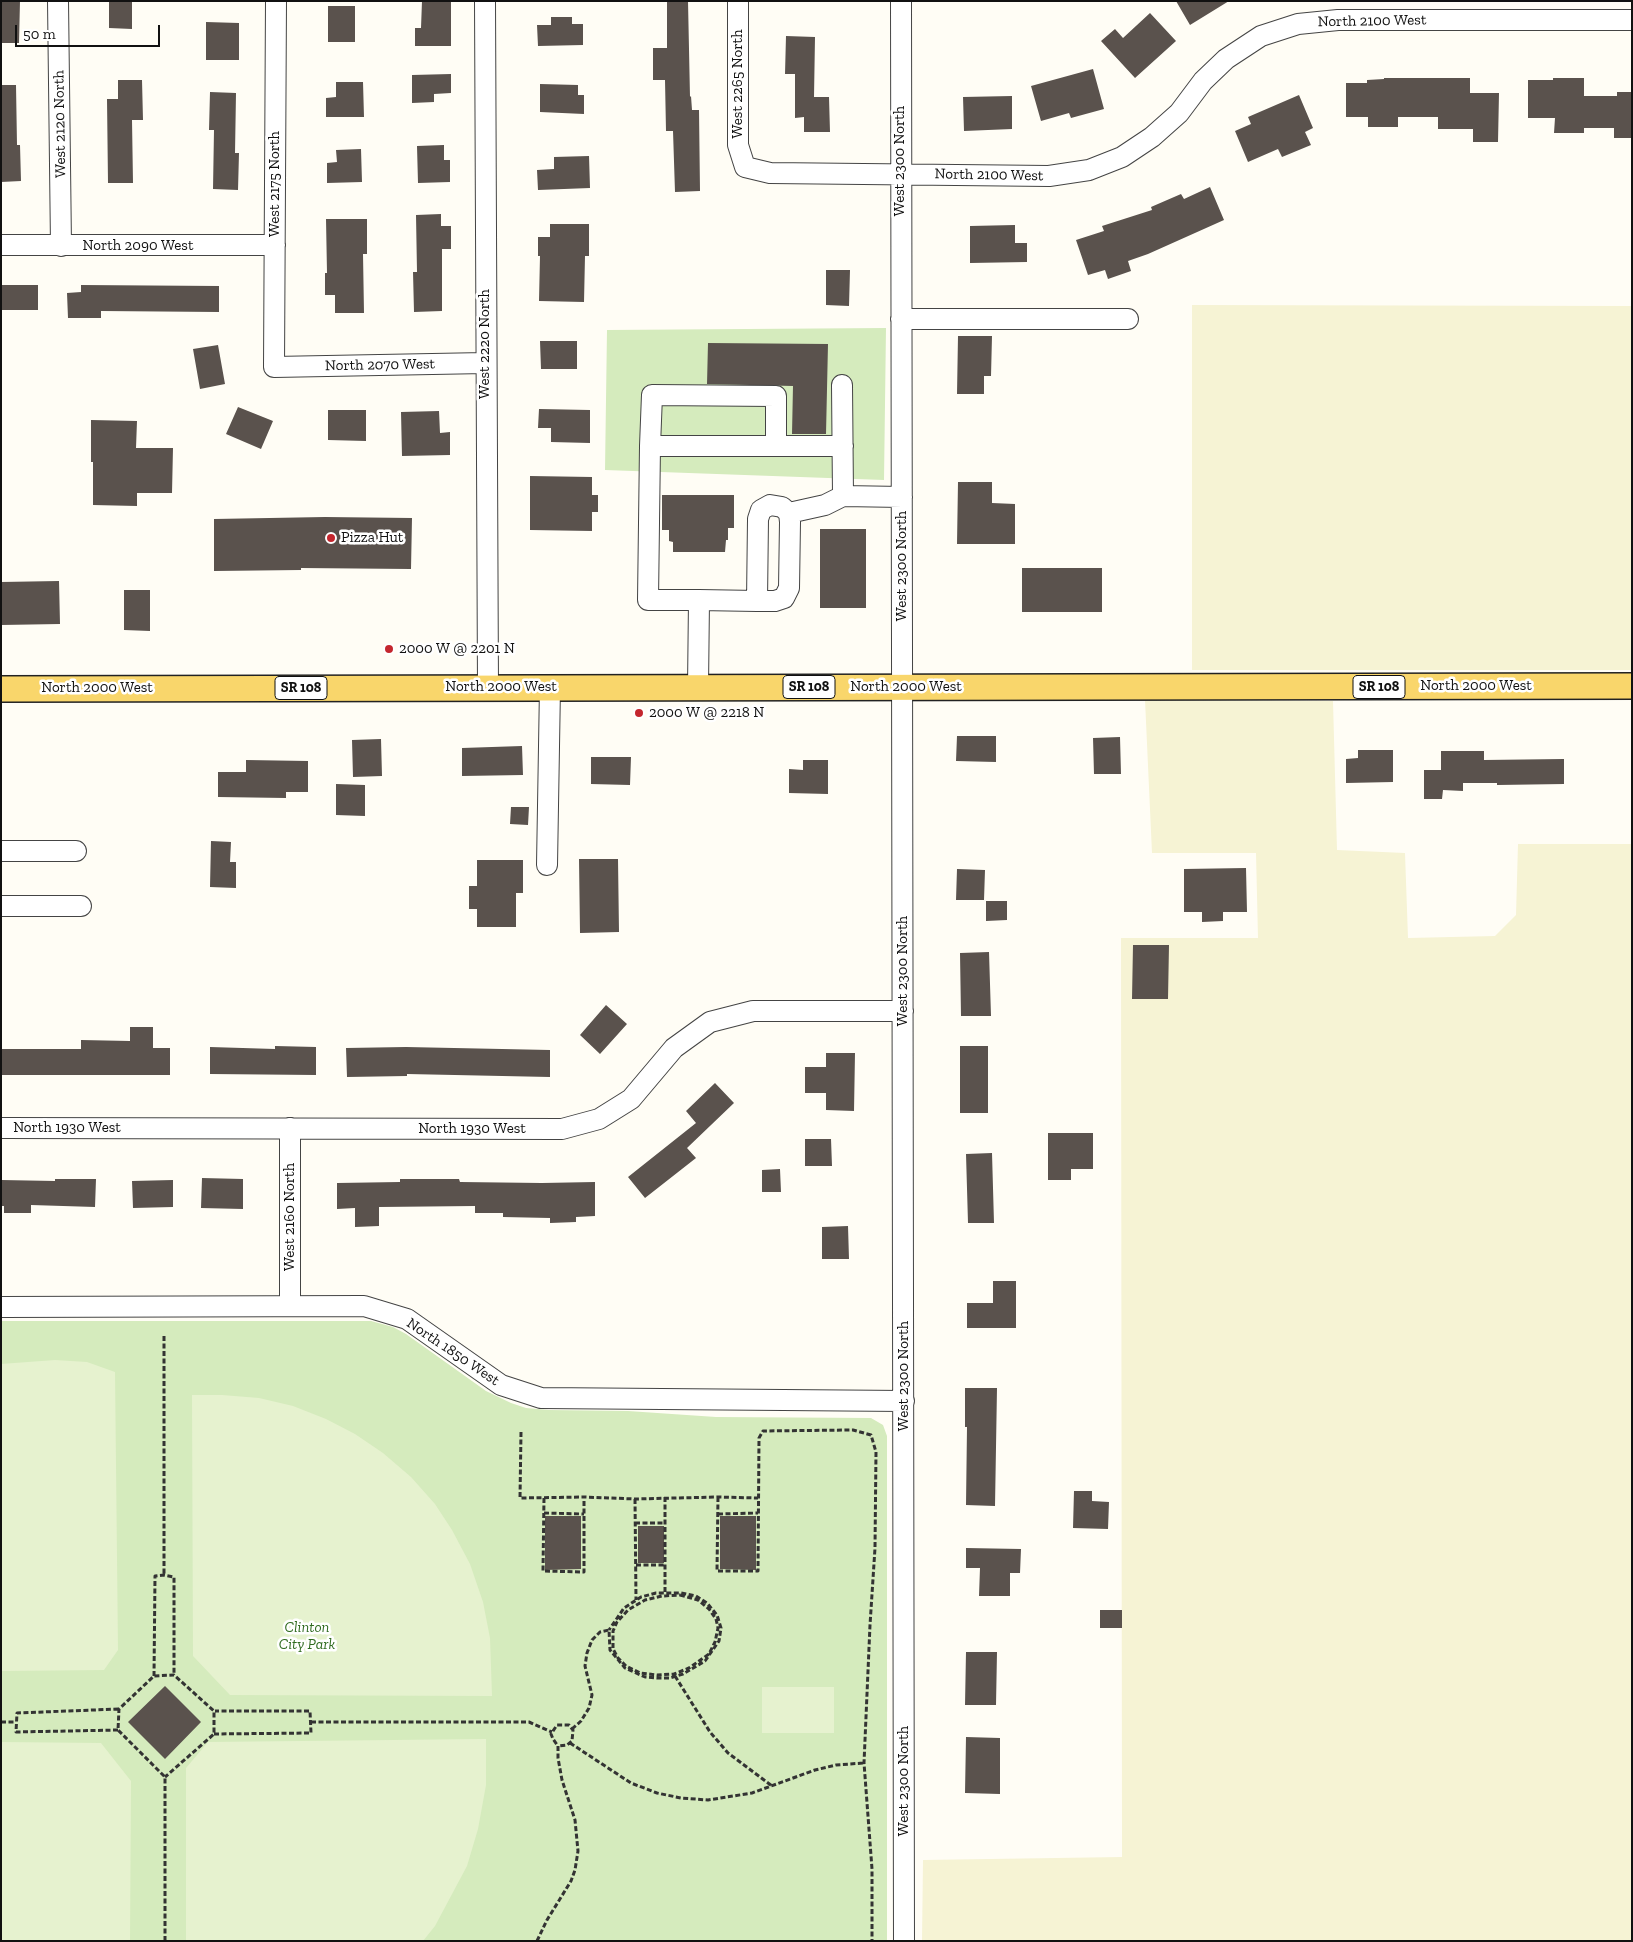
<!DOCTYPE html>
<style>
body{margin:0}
#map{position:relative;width:1633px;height:1942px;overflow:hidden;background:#fffdf5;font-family:"Zilla Slab",serif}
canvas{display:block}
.frame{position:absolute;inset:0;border:2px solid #111;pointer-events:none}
.scale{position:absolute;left:15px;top:25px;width:145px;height:22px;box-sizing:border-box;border:2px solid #111;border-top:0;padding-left:6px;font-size:15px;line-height:18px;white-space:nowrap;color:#111;-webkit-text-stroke:4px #fff;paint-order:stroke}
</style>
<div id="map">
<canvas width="1633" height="1942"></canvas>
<div class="frame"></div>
<div class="scale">50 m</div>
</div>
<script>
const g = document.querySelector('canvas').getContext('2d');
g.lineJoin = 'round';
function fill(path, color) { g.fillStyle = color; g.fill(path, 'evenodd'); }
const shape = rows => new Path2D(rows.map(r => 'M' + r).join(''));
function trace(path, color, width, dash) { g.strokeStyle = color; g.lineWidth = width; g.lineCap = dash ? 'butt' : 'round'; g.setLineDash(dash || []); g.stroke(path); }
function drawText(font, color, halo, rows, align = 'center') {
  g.font = font + ' "Zilla Slab",serif'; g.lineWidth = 5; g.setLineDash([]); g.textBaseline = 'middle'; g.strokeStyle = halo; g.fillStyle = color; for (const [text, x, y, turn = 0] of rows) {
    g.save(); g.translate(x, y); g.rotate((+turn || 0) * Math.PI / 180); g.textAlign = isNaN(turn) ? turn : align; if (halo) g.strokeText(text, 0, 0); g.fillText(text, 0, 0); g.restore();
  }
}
fill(shape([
 [1192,305,1632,306,1632,670,1192,670],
 [1145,700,1333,701,1337,850,1405,853,1408,938,1495,936,1516,915,1518,844,1632,844,1632,1941,922,1941,923,1860,1122,1857,1121,938,1258,938,1256,853,1152,853]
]), '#f6f3d4');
fill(shape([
 [886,328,884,480,605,470,607,330],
 [1,1321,371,1321,393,1327,406,1334,486,1391,511,1403,526,1408,549,1410,628,1411,716,1417,871,1418,883,1425,887,1436,887,1941,1,1941]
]), '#d5ebbd');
fill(shape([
 [55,1360,87,1362,115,1372,118,1650,104,1670,1,1671,1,1364],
 [192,1395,222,1395,259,1398,293,1406,326,1419,355,1434,383,1453,411,1477,435,1504,452,1530,470,1564,483,1602,490,1638,492,1696,230,1695,193,1656],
 [762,1687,834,1687,834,1733,762,1733],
 [486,1739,486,1785,478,1829,467,1866,435,1926,423,1941,186,1941,186,1768,208,1742],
 [1,1742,101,1743,131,1781,130,1941,1,1941]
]), '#e6f2cf');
fill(shape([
 [1,1,20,1,19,43,1,43],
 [109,1,132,1,132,29,109,28],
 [422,1,451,1,451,46,415,46,415,28,421,28],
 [667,1,688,1,690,97,691,96,692,110,699,110,700,191,675,192,673,131,666,131,665,80,653,80,653,48,667,48],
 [1176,1,1229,1,1190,25],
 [328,6,355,6,355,42,328,42],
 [1150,13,1176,41,1135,78,1101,41,1115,29,1123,38],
 [551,17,572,17,572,24,583,24,583,45,538,46,537,25,551,25],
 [206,22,239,23,239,60,206,60],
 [786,36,815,37,814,97,829,97,830,132,804,132,804,117,795,118,795,74,785,74],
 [1093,69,1104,109,1071,118,1069,113,1041,121,1031,86],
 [451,74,451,93,434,94,434,102,412,103,412,75],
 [1384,78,1470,78,1470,93,1499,93,1498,142,1473,142,1473,129,1438,129,1438,117,1398,117,1398,127,1368,127,1368,117,1346,117,1346,83,1367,83,1367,80,1384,79],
 [1553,78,1584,78,1584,96,1617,96,1617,92,1632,92,1632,138,1614,138,1614,128,1584,128,1584,133,1554,133,1555,118,1528,118,1528,80,1553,80],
 [118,80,142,80,143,120,132,120,133,183,108,183,107,99,118,99],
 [336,82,363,82,364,117,326,117,326,98,336,97],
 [540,84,578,85,578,95,584,95,584,114,540,112],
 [1,85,16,85,17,145,20,145,21,181,1,182],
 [210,92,236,93,235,153,239,153,238,190,213,189,214,130,209,130],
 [1299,95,1313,128,1305,132,1311,145,1282,157,1278,149,1248,162,1235,131,1251,124,1248,117],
 [1012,96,1012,129,964,131,963,97],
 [444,145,444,160,450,160,450,182,418,183,417,146],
 [361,149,362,182,327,183,327,163,337,162,336,150],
 [589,156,590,188,538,190,537,170,554,169,554,157],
 [1210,187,1224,220,1148,254,1128,261,1131,271,1108,279,1105,270,1088,275,1076,240,1104,231,1102,226,1152,210,1151,207,1181,194,1184,199],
 [441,214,441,226,451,226,451,249,442,249,442,311,414,312,413,272,417,272,416,215],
 [326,219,367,219,367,254,363,254,364,313,335,313,335,295,325,295,325,273,327,273],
 [550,224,589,224,589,256,585,256,584,302,539,301,540,256,538,256,538,237,550,237],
 [1015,225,1015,243,1027,243,1027,262,970,263,970,226],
 [826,270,850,270,849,306,826,305],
 [1,285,38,285,38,310,1,310],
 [81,285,219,286,219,312,101,311,101,318,68,318,67,293,81,292],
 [958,336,992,336,991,376,984,376,984,394,957,394],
 [540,341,577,341,577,369,541,369],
 [708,343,828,344,826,434,792,434,793,386,707,384],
 [218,345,225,384,200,389,193,349],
 [238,407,273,421,261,449,226,434],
 [539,409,590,410,590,443,551,442,551,428,538,428],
 [328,410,366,410,366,441,328,440],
 [439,411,440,433,450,432,450,455,402,456,401,412],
 [91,420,137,421,136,448,173,448,172,493,137,493,137,506,93,505,93,462,91,462],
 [530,476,592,477,592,495,598,495,598,512,592,512,592,531,530,530],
 [958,482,992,482,992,503,1015,504,1015,544,957,544],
 [662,495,734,495,734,528,728,528,728,540,726,540,725,552,673,552,673,542,669,541,669,530,662,530],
 [325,517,412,518,411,569,301,568,301,570,214,571,214,519],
 [820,529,866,529,866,608,820,608],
 [1022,568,1102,568,1102,612,1022,612],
 [59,581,60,624,1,625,1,582],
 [124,590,150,590,150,631,124,630],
 [957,736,996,736,996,762,956,761],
 [1120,737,1121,774,1094,774,1093,738],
 [381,739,382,776,353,777,352,740],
 [522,746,523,775,462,776,462,748],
 [1358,750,1393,750,1393,782,1346,783,1346,759,1358,758],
 [1441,751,1484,751,1484,760,1564,759,1564,784,1497,785,1497,783,1463,783,1463,791,1443,790,1442,799,1424,799,1424,770,1441,770],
 [591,757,631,757,630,785,591,784],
 [246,760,308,761,308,792,286,792,286,798,218,797,218,772,246,772],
 [803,760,828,760,828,794,789,793,789,769,803,770],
 [336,784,365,785,365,816,336,815],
 [511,807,529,807,528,825,510,824],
 [211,841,231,842,230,862,236,862,236,888,210,887],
 [579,859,618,859,619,932,580,933],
 [477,860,523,860,523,893,516,893,516,927,477,927,477,909,469,909,469,886,477,886],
 [1246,868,1247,912,1223,912,1223,921,1202,922,1202,912,1184,912,1184,869],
 [957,869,985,870,984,900,956,900],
 [986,901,1007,901,1007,920,986,921],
 [1133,945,1169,945,1168,999,1132,999],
 [989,952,991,1016,961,1016,960,953],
 [606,1005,627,1024,600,1054,580,1035],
 [130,1027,153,1027,153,1048,170,1048,170,1075,1,1075,1,1049,81,1049,81,1040,130,1041],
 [275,1046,316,1047,316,1075,210,1074,210,1047,275,1049],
 [960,1046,988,1046,988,1113,960,1113],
 [406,1047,550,1050,550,1077,407,1074,407,1076,347,1077,346,1048],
 [826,1053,855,1053,854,1111,826,1110,826,1093,805,1093,805,1067,826,1067],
 [715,1083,734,1103,687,1148,696,1158,645,1198,628,1177,696,1123,686,1111],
 [1048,1133,1093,1133,1093,1169,1071,1169,1071,1180,1048,1180],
 [805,1139,831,1139,832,1166,805,1166],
 [992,1153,994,1223,968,1223,966,1154],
 [780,1169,781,1192,762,1192,762,1170],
 [202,1178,243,1179,243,1209,201,1208],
 [55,1179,96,1179,95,1207,31,1205,31,1213,4,1213,4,1206,1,1206,1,1180,55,1181],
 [400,1179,459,1179,460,1182,542,1183,595,1182,595,1216,576,1217,576,1222,550,1223,550,1218,503,1217,503,1213,475,1213,475,1206,379,1207,379,1226,355,1227,355,1208,337,1209,337,1183,400,1182],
 [173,1180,173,1207,133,1208,132,1181],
 [848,1226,849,1259,822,1259,822,1227],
 [993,1281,1016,1281,1016,1328,967,1328,967,1303,993,1303],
 [965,1388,997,1388,995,1506,966,1505,967,1427,965,1427],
 [1074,1491,1092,1491,1092,1501,1109,1502,1108,1529,1073,1528],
 [545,1516,581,1516,581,1569,545,1570],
 [720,1516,756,1516,756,1570,720,1569],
 [638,1526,664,1526,664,1563,638,1563],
 [966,1548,1021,1549,1020,1573,1010,1573,1010,1596,979,1596,980,1568,966,1568],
 [1100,1610,1122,1610,1122,1628,1100,1628],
 [966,1652,997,1652,996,1705,965,1705],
 [165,1686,201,1722,165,1759,128,1722],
 [966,1737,1000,1738,1000,1794,965,1793]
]), '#5a524d');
const minor = shape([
 [58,1,61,246],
 [276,1,274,367,485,363],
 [485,1,488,687],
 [738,1,738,145,745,167,770,173,1049,176,1089,170,1122,157,1152,137,1179,113,1203,81,1226,59,1261,36,1298,24,1338,20,1632,20],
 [901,1,904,1941],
 [1,245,275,245],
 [901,319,1128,319],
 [842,385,843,496,902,497],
 [650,446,652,395,776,396,776,446],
 [789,513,825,505,843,496],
 [699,600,757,601,775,601,784,598,789,588,790,522,789,513,782,507,770,505,761,510,758,519,757,601],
 [698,687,699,600,648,600,650,446,843,446],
 [1,851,76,851],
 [547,865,550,687],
 [1,906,81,906],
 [1,1128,562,1129,599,1119,631,1099,674,1048,710,1022,753,1011,903,1011],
 [290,1305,290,1128],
 [1,1307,364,1306,407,1319,501,1385,541,1398,904,1401]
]);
const major = shape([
 [1,689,1632,686]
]);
trace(minor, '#444', 22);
trace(major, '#222', 28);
trace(shape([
 [164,1336,164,1575],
 [521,1432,520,1498,584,1497,635,1499,718,1497,758,1498],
 [665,1497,665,1593],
 [718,1497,717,1571,758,1571,759,1438,763,1431,853,1430,871,1435,876,1452,875,1548,870,1625,864,1763,872,1869,872,1941],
 [544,1498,543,1571,584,1572,584,1497],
 [635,1499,636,1600],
 [544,1513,584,1514],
 [718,1514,758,1513],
 [635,1523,665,1523],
 [636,1565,665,1565],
 [680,1595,698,1600,709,1609,716,1619,718,1628,715,1642,709,1654,689,1668,674,1674,657,1675,640,1673,626,1666,618,1658,613,1649,613,1631,617,1622,628,1610,645,1600,662,1596,680,1595],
 [154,1676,155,1576,164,1575,174,1577,174,1675],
 [675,1676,710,1732,728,1753,772,1786],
 [1,1722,16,1722],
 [311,1722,529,1722,552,1732],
 [572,1729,581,1721,589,1708,592,1695,585,1666,587,1653,592,1640,600,1632,609,1630,610,1650,625,1668,645,1677,658,1678,670,1678,683,1674,705,1661,719,1641,721,1628,717,1615,707,1603,696,1596,681,1593,656,1593,641,1597,624,1608,609,1630],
 [118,1730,16,1732,17,1713,119,1709],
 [214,1734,311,1733,310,1711,215,1711],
 [570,1743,631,1783,657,1793,681,1798,708,1800,752,1793,815,1770,836,1765,864,1763],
 [165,1941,165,1777,118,1730,119,1709,154,1676,174,1675,214,1711,214,1734,165,1777],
 [537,1941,547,1920,571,1881,575,1870,578,1851,575,1820,562,1780,558,1758,558,1746,553,1739,551,1734,557,1725,569,1725,573,1730,572,1741,567,1745,558,1746]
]), '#333', 3, [5, 2.5]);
trace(minor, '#fff', 20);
trace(major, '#f9d66b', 25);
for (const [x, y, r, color] of [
 [331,538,5,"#c4262e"],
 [389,649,5,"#c4262e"],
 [639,713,5,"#c4262e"]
]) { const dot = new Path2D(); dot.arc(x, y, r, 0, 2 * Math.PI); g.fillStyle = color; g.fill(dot); trace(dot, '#fff', 2); }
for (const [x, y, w] of [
 [809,687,52],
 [1379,687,52],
 [301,688,52]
]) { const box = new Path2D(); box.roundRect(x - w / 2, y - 11.5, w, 23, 4); g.fillStyle = '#fff'; g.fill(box); trace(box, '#111', 1); }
drawText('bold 14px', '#111', null, [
 ["SR 108",809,687],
 ["SR 108",1379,687],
 ["SR 108",301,688]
]);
drawText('15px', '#111', '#fff', [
 ["North 2100 West",1372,21,-1],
 ["West 2265 North",738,84,-90],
 ["West 2120 North",60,124,-91],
 ["West 2300 North",900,161,-90],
 ["North 2100 West",989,175,1],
 ["West 2175 North",275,184,-90],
 ["North 2090 West",138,246],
 ["West 2220 North",485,344,-90],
 ["North 2070 West",380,365,-1],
 ["West 2300 North",902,566,-90],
 ["North 2000 West",1476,686],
 ["North 2000 West",501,687],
 ["North 2000 West",906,687],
 ["North 2000 West",97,688],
 ["West 2300 North",903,971,-90],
 ["North 1930 West",67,1128],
 ["North 1930 West",472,1129],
 ["West 2160 North",290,1217,-90],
 ["North 1850 West",453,1352,34],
 ["West 2300 North",904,1376,-90],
 ["West 2300 North",904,1781,-90]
]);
drawText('15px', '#111', '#fff', [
 ["Pizza Hut",341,538],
 ["2000 W @ 2201 N",399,649],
 ["2000 W @ 2218 N",649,713]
], 'left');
drawText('italic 15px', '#2f6b1f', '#fff', [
 ["Clinton",307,1628],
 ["City Park",307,1645]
]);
</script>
